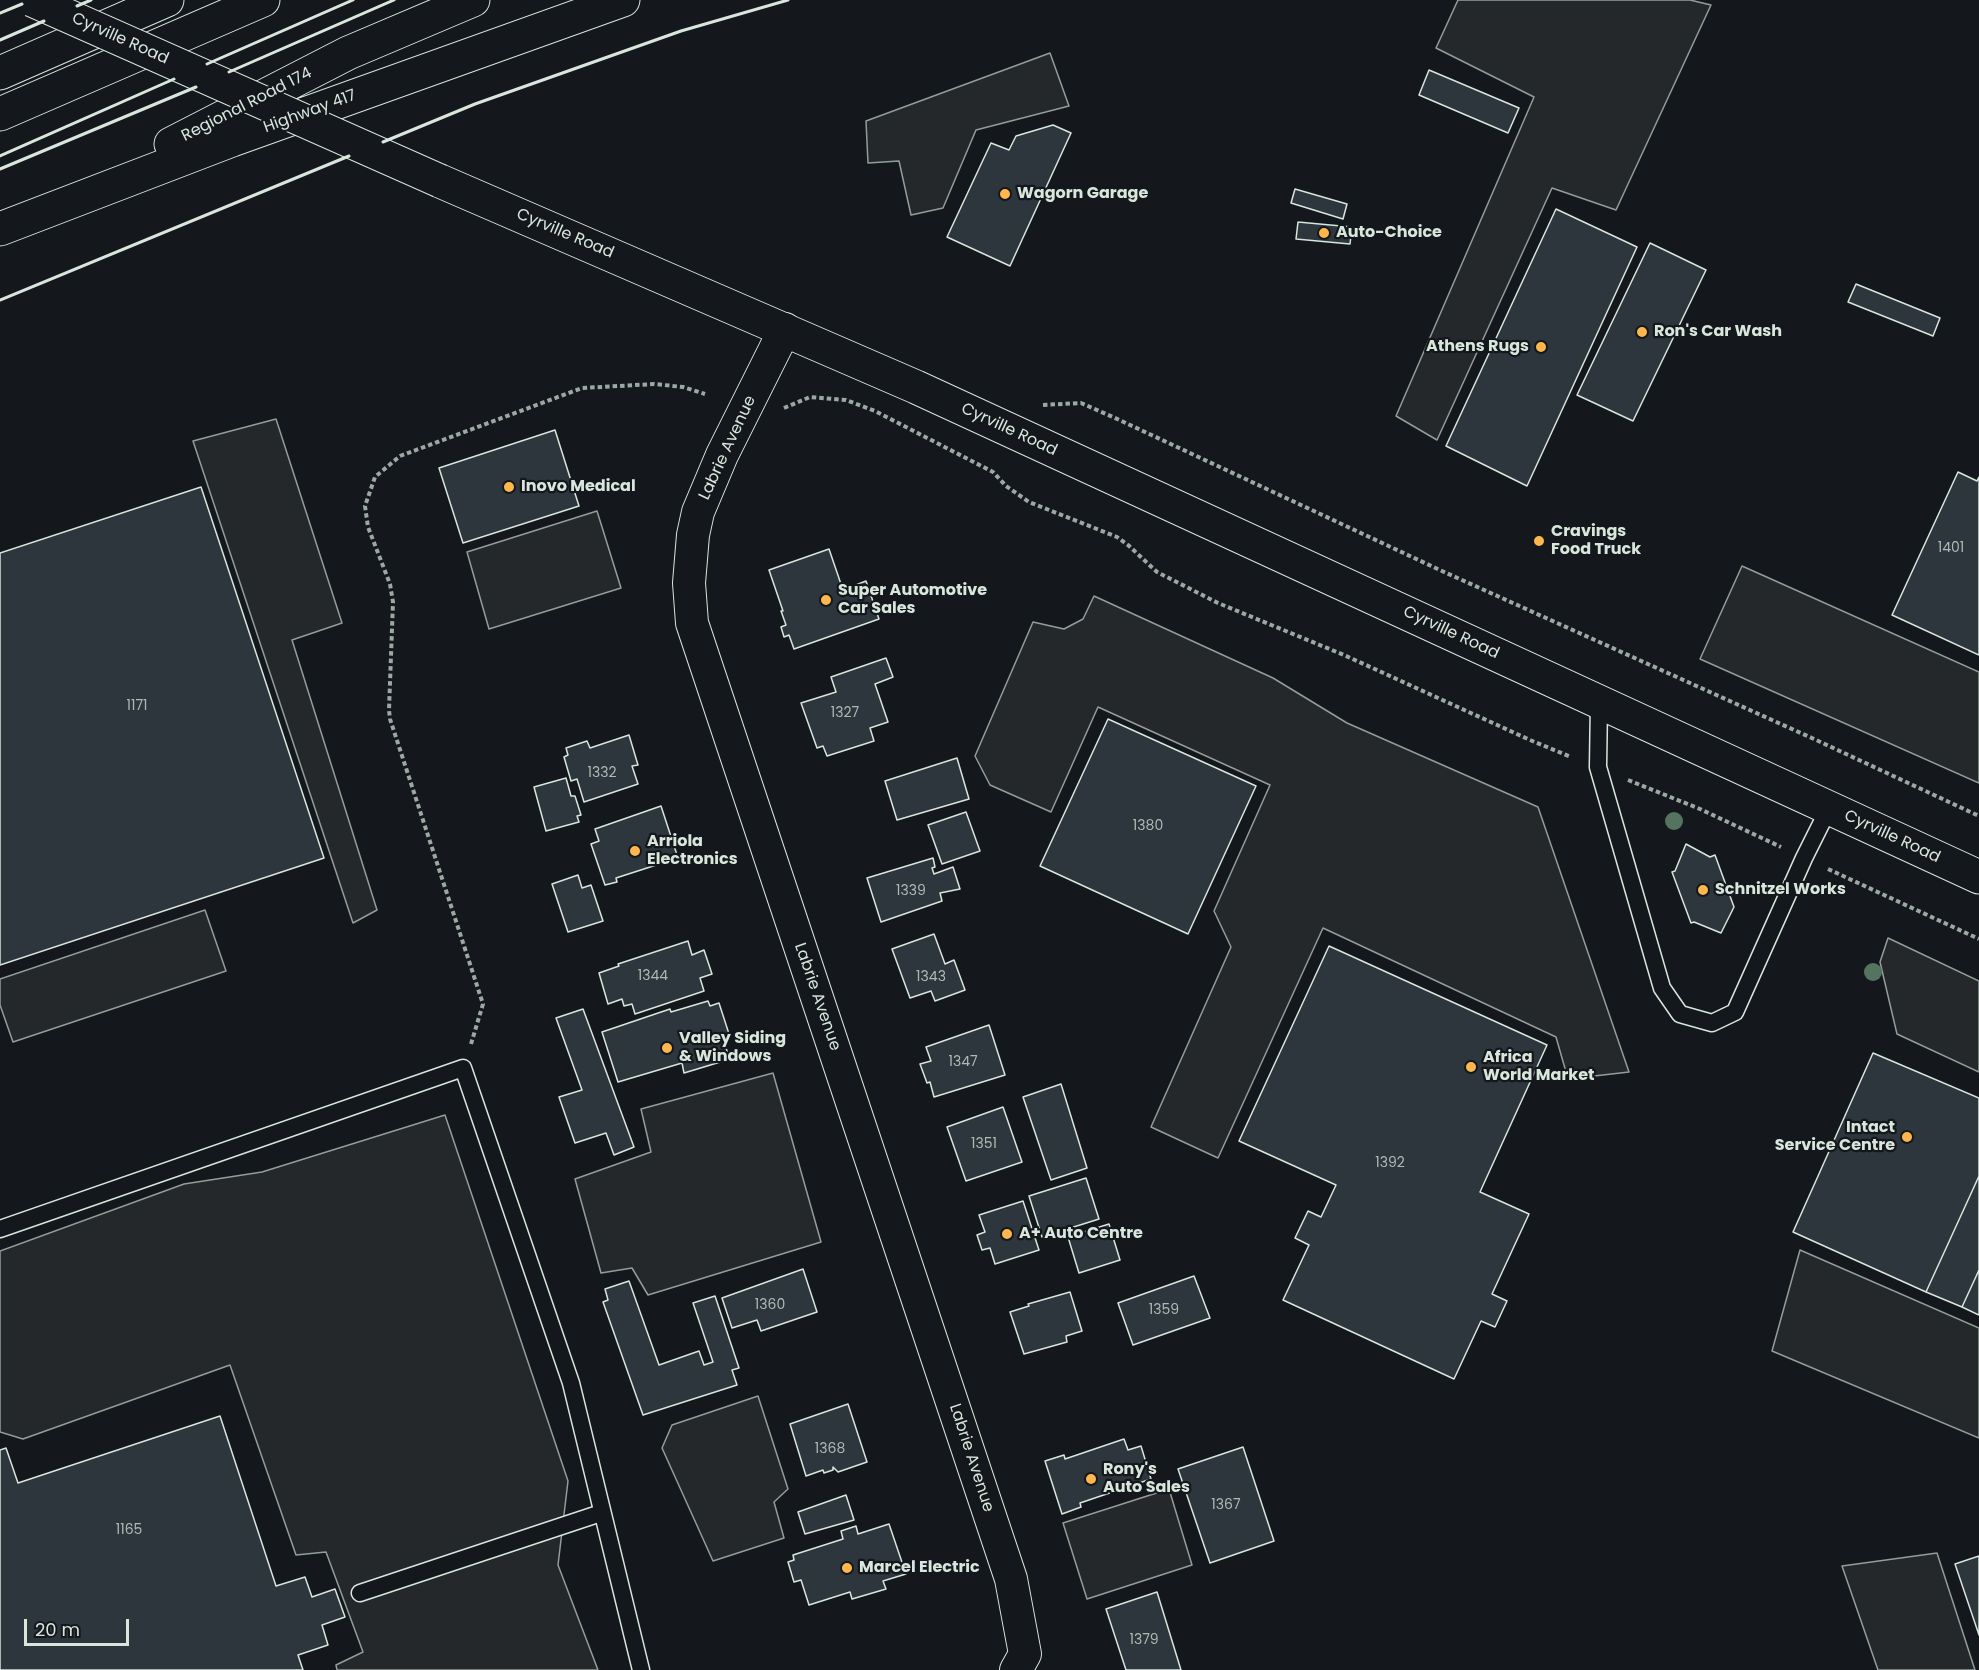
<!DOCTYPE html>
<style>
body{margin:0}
#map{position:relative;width:1979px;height:1670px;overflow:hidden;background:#14181c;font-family:Poppins,sans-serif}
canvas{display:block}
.scale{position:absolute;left:24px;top:1619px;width:105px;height:27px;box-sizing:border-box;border:3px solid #d8e6dc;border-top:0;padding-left:8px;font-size:18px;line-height:21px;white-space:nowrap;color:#d8e6dc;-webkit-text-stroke:4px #14181c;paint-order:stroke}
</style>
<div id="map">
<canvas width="1979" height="1670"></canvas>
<div class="scale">20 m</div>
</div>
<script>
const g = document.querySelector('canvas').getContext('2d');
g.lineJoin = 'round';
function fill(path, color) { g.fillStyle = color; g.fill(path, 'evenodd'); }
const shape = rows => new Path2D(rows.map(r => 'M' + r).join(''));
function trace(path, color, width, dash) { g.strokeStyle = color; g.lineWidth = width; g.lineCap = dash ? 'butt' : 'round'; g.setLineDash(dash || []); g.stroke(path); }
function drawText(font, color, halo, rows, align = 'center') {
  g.font = font + ' Poppins,sans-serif'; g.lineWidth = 4.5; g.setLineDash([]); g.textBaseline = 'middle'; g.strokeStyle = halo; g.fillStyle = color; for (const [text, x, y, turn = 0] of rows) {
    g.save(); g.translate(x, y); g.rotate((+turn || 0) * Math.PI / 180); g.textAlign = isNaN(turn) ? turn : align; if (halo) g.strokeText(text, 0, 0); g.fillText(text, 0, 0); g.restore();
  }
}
const parking = shape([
 [1458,0,1690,0,1711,5,1616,210,1552,188,1437,440,1396,416,1534,97,1436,48,1458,0],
 [1050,53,1069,106,976,130,943,208,911,215,899,161,868,163,866,121,1050,53],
 [276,419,342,623,292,640,377,910,353,923,193,441,276,419],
 [597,511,621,588,489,629,467,552,597,511],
 [1742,566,1979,672,1979,783,1700,659,1742,566],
 [1094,596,1273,678,1347,723,1538,807,1629,1072,1568,1079,1556,1037,1323,928,1218,1158,1151,1127,1231,947,1214,911,1270,785,1098,707,1051,812,990,785,975,756,1033,622,1064,629,1083,619,1094,596],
 [205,910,226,971,13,1042,0,1005,0,979,205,910],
 [1888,938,1979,981,1979,1072,1897,1034,1880,962,1888,938],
 [773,1073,821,1242,648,1295,632,1268,601,1273,575,1179,651,1152,641,1109,773,1073],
 [445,1115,568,1481,558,1565,598,1670,337,1670,336,1665,363,1652,326,1552,296,1555,230,1365,23,1439,0,1432,0,1251,184,1184,262,1172,445,1115],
 [1800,1250,1979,1328,1979,1438,1772,1351,1800,1250],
 [758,1396,788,1489,774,1502,784,1538,713,1561,662,1448,672,1425,758,1396],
 [1169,1489,1192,1565,1087,1599,1063,1523,1169,1489],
 [1937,1553,1975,1670,1878,1670,1842,1566,1937,1553]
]);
fill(parking, '#24282b');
trace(parking, '#939e99', 1.5);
const building = shape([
 [1429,70,1519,108,1508,133,1419,95,1429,70],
 [1053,125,1071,133,1010,266,947,237,991,143,1009,150,1016,136,1053,125],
 [1295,189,1347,204,1343,219,1291,203,1295,189],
 [1556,209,1637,247,1527,486,1446,446,1556,209],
 [1298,222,1352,227,1350,244,1296,239,1298,222],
 [1650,243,1706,270,1633,421,1577,395,1650,243],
 [1856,284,1940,318,1933,336,1848,302,1856,284],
 [555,430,579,506,463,543,439,468,555,430],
 [1958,472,1977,481,1979,477,1979,655,1892,615,1958,472],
 [201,487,324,858,0,965,0,553,201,487],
 [829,549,843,590,866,581,879,619,794,649,789,635,784,637,781,627,786,625,781,611,783,611,769,570,829,549],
 [886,658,893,677,875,684,888,722,870,728,874,741,827,756,823,746,817,748,801,703,836,692,831,677,886,658],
 [1108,719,1256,786,1188,934,1040,866,1108,719],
 [629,735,638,765,632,766,638,784,584,802,577,779,571,781,564,757,568,755,566,748,587,741,590,748,629,735],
 [957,758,969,799,897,820,885,781,957,758],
 [566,778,571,796,575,796,581,815,577,816,579,822,546,831,534,787,566,778],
 [661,806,678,858,616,878,617,882,605,885,591,844,599,841,595,829,661,806],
 [966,812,980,851,942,864,928,825,966,812],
 [1686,844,1710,857,1715,855,1734,907,1721,933,1694,922,1691,923,1672,872,1675,871,1686,844],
 [933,858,935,867,932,868,934,874,953,867,960,889,940,893,942,901,881,922,867,878,933,858],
 [578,875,582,888,591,885,603,921,568,932,552,884,578,875],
 [934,934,945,964,954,960,965,990,935,1001,931,991,910,998,892,949,934,934],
 [688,941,692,955,704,950,712,974,700,978,704,991,635,1014,632,1004,624,1006,622,999,608,1004,599,973,619,966,618,964,688,941],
 [1329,946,1547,1045,1480,1192,1529,1214,1492,1294,1507,1301,1495,1327,1481,1321,1454,1379,1283,1300,1309,1245,1295,1238,1308,1211,1321,1217,1336,1185,1239,1141,1329,946],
 [708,1001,710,1006,719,1003,730,1037,723,1039,729,1057,727,1058,727,1060,684,1073,682,1063,618,1082,602,1032,670,1009,671,1012,708,1001],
 [583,1009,634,1147,614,1155,606,1133,575,1143,559,1097,582,1090,556,1018,583,1009],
 [989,1025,1005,1075,934,1097,930,1082,927,1083,920,1064,931,1061,926,1047,989,1025],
 [1873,1053,1979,1098,1979,1176,1926,1292,1793,1232,1873,1053],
 [1061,1084,1087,1168,1051,1180,1023,1097,1061,1084],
 [1003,1107,1022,1162,966,1181,947,1127,1003,1107],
 [1979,1176,1979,1270,1962,1307,1926,1292,1979,1176],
 [1086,1178,1099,1219,1042,1237,1029,1196,1086,1178],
 [1023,1201,1039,1250,995,1264,990,1248,982,1250,977,1235,985,1232,979,1215,1023,1201],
 [1109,1224,1120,1260,1079,1273,1068,1237,1109,1224],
 [803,1269,817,1312,761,1331,757,1320,732,1328,722,1298,803,1269],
 [1979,1270,1979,1315,1962,1307,1979,1270],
 [1194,1276,1210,1318,1133,1345,1118,1303,1194,1276],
 [629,1281,659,1365,699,1351,704,1365,713,1362,693,1303,715,1296,739,1368,732,1370,737,1385,643,1415,603,1302,608,1300,605,1289,629,1281],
 [1070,1292,1082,1331,1066,1336,1067,1342,1024,1354,1010,1312,1029,1306,1028,1304,1070,1292],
 [848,1404,867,1462,838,1472,833,1467,833,1470,824,1473,823,1470,806,1476,790,1424,848,1404],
 [220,1416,276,1586,305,1577,312,1597,335,1589,345,1617,322,1625,328,1645,298,1655,303,1670,0,1670,0,1450,6,1448,18,1483,220,1416],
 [1124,1439,1128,1450,1141,1446,1151,1479,1080,1503,1081,1507,1062,1514,1045,1461,1064,1455,1065,1459,1124,1439],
 [1243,1447,1274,1541,1210,1563,1178,1469,1243,1447],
 [846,1495,854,1520,805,1534,798,1512,846,1495],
 [889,1524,906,1574,883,1581,886,1589,852,1599,850,1592,809,1605,801,1580,794,1582,788,1562,794,1560,793,1555,843,1539,841,1531,856,1526,858,1534,889,1524],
 [1979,1556,1979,1635,1955,1564,1979,1556],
 [1157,1592,1181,1670,1126,1670,1106,1609,1157,1592]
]);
fill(building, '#2c363c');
trace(building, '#d8e6dc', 1.5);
const service = shape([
 [1599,702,1598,767,1662,988,1680,1014,1712,1023,1735,1012,1804,858,1829,808],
 [0,1229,463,1068,571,1383,641,1670],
 [360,1593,601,1513]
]);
const minor = shape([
 [785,329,722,455,698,512,693,535,689,583,692,623,1011,1579,1025,1654,1016,1670]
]);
const secondary = shape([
 [440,181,916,387,1979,877]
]);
const motorway = shape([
 [0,73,167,0],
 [0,114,263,0],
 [171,144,348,53,473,0],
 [0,229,232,140,623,0]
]);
trace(service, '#d8e6dc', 19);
trace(minor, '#d8e6dc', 34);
trace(secondary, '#d8e6dc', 35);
trace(motorway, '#d8e6dc', 35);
trace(shape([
 [1043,405,1081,403,1113,417,1442,571,1814,739,1979,816],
 [784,408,810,397,846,400,875,411,993,472,1006,486,1029,502,1117,537,1128,545,1157,572,1218,603,1344,655,1530,740,1571,757],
 [1628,780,1700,809,1781,847],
 [1828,869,1979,939],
 [471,1044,483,1004,390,719,389,710,393,602,390,584,368,527,365,506,375,477,400,456,582,388,654,384,683,387,705,394]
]), '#9da8a2', 4, [4.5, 3]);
trace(service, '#14181c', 16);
trace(minor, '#14181c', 32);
trace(secondary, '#14181c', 33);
trace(motorway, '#14181c', 33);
const secondaryBridge = shape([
 [32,0,440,181]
]);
trace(secondaryBridge, '#d8e6dc', 35, []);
trace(secondaryBridge, '#14181c', 33);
trace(shape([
 [77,6,91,0],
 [0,13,22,4],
 [0,40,44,21],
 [207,64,353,0],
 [229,72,394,0],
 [383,142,475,104,681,31,788,0],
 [0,156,174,79],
 [0,169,196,87],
 [0,300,349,156]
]), '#d8e6dc', 3);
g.fillStyle = '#55745f';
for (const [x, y] of [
 [1674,821],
 [1873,972]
]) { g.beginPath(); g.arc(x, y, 9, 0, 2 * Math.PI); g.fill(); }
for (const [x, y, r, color] of [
 [1005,194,6,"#ffb74d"],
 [1324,233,6,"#ffb74d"],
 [1642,332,6,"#ffb74d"],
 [1541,347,6,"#ffb74d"],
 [509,487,6,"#ffb74d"],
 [1539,541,6,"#ffb74d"],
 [826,600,6,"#ffb74d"],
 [635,851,6,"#ffb74d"],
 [1703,890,6,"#ffb74d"],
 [667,1048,6,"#ffb74d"],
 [1471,1067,6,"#ffb74d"],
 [1907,1137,6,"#ffb74d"],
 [1007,1234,6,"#ffb74d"],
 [1091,1479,6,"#ffb74d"],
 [847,1568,6,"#ffb74d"]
]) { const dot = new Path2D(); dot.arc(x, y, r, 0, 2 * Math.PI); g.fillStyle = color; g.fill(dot); trace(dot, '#14181c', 2); }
drawText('14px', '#adbab4', null, [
 ["1401",1951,548],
 ["1171",137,706],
 ["1327",845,713],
 ["1332",602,773],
 ["1380",1148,826],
 ["1339",911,891],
 ["1344",653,976],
 ["1343",931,977],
 ["1347",963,1062],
 ["1351",984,1144],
 ["1392",1390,1163],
 ["1360",770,1305],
 ["1359",1164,1310],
 ["1368",830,1449],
 ["1367",1226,1505],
 ["1165",129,1530],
 ["1379",1144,1640]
]);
drawText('16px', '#d8e6dc', '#14181c', [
 ["Cyrville Road",120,39,24],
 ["Regional Road 174",247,105,-27],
 ["Highway 417",310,112,-20],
 ["Cyrville Road",565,234,23],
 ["Cyrville Road",1009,430,25],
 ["Labrie Avenue",728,448,-65],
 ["Cyrville Road",1451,633,25],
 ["Cyrville Road",1892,837,25],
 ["Labrie Avenue",817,997,71],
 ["Labrie Avenue",971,1458,72]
]);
drawText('bold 16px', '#d8e6dc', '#14181c', [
 ["Wagorn Garage",1017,194],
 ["Auto-Choice",1336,233],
 ["Ron's Car Wash",1654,332],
 ["Athens Rugs",1529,347,"right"],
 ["Inovo Medical",521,487],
 ["Cravings",1551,532],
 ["Food Truck",1551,550],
 ["Super Automotive",838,591],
 ["Car Sales",838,609],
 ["Arriola",647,842],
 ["Electronics",647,860],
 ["Schnitzel Works",1715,890],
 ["Valley Siding",679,1039],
 ["& Windows",679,1057],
 ["Africa",1483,1058],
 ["World Market",1483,1076],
 ["Intact",1895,1128,"right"],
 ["Service Centre",1895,1146,"right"],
 ["A+ Auto Centre",1019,1234],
 ["Rony's",1103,1470],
 ["Auto Sales",1103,1488],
 ["Marcel Electric",859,1568]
], 'left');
</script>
